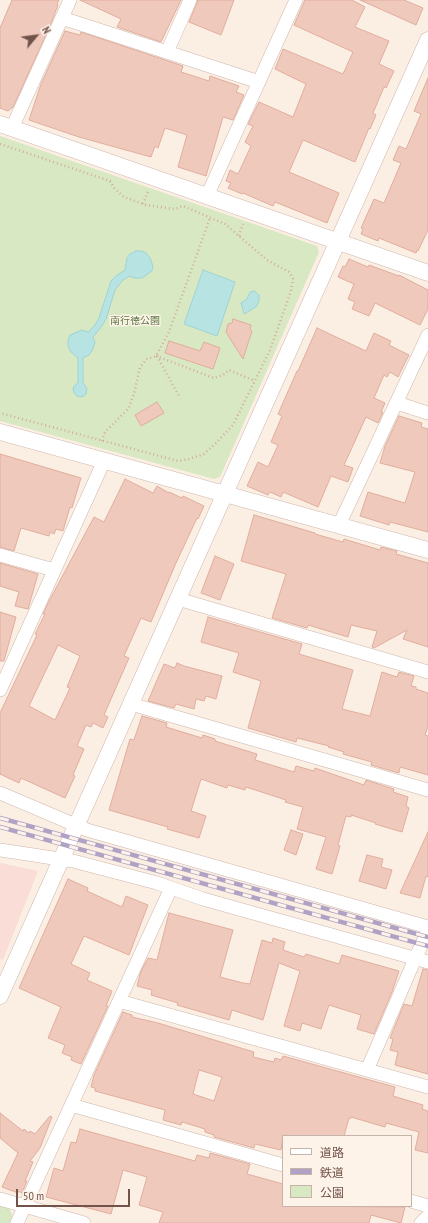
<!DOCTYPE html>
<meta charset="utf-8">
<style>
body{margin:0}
#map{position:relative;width:428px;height:1223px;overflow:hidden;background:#fbeee3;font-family:"PT Sans Narrow","Noto Sans JP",sans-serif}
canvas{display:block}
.legend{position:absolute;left:282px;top:1135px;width:130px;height:72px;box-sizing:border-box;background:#fef3e9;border:1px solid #c6b3a9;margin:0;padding:5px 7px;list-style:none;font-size:12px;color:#72534a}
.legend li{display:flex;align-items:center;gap:8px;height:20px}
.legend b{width:20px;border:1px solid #c6b3a9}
.north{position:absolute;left:16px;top:16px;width:40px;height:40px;-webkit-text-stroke:3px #fef3e9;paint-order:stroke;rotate:61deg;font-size:11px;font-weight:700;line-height:16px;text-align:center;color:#72534a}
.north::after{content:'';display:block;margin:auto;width:14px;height:18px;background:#72534a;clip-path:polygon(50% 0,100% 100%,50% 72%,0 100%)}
.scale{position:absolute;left:16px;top:1189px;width:114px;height:18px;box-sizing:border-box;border:2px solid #72534a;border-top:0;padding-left:5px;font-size:12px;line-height:14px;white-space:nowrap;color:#72534a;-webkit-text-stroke:3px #fef3e9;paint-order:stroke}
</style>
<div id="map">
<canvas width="428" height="1223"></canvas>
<ul class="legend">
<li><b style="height:5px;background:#fff"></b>道路</li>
<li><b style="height:5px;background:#b0a2c4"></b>鉄道</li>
<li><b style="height:11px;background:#d7e8c2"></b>公園</li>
</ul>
<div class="north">N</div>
<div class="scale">50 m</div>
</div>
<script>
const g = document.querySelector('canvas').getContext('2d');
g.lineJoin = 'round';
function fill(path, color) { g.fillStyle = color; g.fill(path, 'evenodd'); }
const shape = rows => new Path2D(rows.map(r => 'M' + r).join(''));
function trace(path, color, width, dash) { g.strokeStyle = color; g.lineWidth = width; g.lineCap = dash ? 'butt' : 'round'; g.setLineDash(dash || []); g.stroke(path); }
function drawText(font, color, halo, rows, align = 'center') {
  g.font = font + ' "PT Sans Narrow","Noto Sans JP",sans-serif'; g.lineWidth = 3; g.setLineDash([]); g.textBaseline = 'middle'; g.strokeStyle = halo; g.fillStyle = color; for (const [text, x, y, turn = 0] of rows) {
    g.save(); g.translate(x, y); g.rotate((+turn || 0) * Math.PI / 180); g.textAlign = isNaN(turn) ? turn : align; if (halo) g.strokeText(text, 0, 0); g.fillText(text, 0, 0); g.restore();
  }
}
fill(shape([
 [0,863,38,871,3,960,0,959]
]), '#fbddd7');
fill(shape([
 [0,136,317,246,319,252,220,477,214,479,0,421],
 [0,1205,9,1208,13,1217,10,1223,0,1223]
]), '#d7e8c2');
const water = shape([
 [136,251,142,251,146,253,150,258,153,266,152,271,142,278,134,278,130,276,123,280,115,290,106,319,102,326,93,337,95,342,93,349,89,355,83,358,83,383,87,389,86,394,82,397,77,396,74,393,73,388,75,385,78,383,78,358,71,352,68,346,68,341,70,335,82,330,88,332,95,325,99,318,111,281,116,276,125,270,127,258,130,254,136,251],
 [203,270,235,282,217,336,184,324,203,270],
 [254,291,259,295,259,300,257,306,251,310,244,314,241,303,247,299,250,292,254,291]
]);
fill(water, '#b8e3e3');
trace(water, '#9fd4d5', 1);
const building = shape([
 [12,0,59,0,57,4,58,5,50,26,13,107,8,111,0,108,0,28,12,0],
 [80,0,181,0,161,42,117,27,121,19,80,0],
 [198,0,234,0,221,35,189,22,198,0],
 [305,0,352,0,365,7,355,27,389,41,379,64,394,71,386,88,384,87,373,113,376,115,370,129,369,128,355,162,303,140,289,172,339,193,327,223,275,202,273,206,243,193,242,194,228,188,231,183,226,181,230,170,238,174,251,146,245,142,253,126,248,124,259,102,293,117,306,84,275,69,283,49,343,74,353,52,294,25,305,0],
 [360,0,404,0,423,8,416,25,360,0],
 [65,31,80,35,81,32,183,66,181,72,209,81,210,76,239,86,236,92,244,95,233,120,223,117,206,176,178,167,187,135,165,128,158,148,155,146,151,157,79,137,29,120,41,84,65,31],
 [428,78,428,230,418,251,417,250,416,253,379,238,378,241,361,234,363,229,361,228,374,199,384,203,401,163,393,160,399,146,406,149,421,114,414,111,428,78],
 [349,259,368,267,369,265,399,276,399,275,428,290,428,309,420,325,375,303,369,316,352,309,355,302,348,299,354,284,338,277,343,266,345,267,349,259],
 [233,319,251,325,250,329,252,331,243,359,226,332,228,324,232,323,233,319],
 [317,328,366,351,374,333,391,341,389,345,409,355,398,377,390,372,387,377,384,375,374,398,385,403,381,412,383,412,378,423,366,417,344,465,353,468,348,482,331,476,318,507,283,492,281,497,270,492,268,495,247,486,258,462,268,467,278,445,271,442,282,416,278,414,297,371,298,371,317,328],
 [169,341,200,351,204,342,220,348,213,369,165,353,169,341],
 [157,402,164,413,141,426,135,415,157,402],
 [399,416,422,423,421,427,428,429,428,532,390,522,389,525,360,516,368,492,405,503,415,472,380,463,385,446,399,416],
 [0,454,81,478,72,508,70,507,63,531,56,529,54,534,50,532,49,536,21,528,14,551,0,547,0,454],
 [125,479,153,493,157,486,169,493,169,492,182,498,183,496,204,506,198,519,197,518,176,563,151,622,141,618,124,656,129,658,104,715,108,717,103,728,93,723,91,727,86,725,77,746,84,749,73,775,75,776,65,798,21,778,19,783,0,774,0,713,37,635,35,634,45,614,43,614,48,603,94,517,104,522,125,479],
 [58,645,80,656,67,687,70,688,55,720,29,706,58,645],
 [254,515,315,533,315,534,343,542,344,539,380,550,381,547,397,551,396,554,428,563,428,647,403,639,407,630,374,648,372,647,377,631,351,625,348,637,308,625,307,628,272,618,286,574,241,561,254,515],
 [215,556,234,564,220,600,201,593,215,556],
 [0,563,38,574,28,609,15,606,19,592,0,586,0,563],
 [0,612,16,617,4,661,0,661,0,612],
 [208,617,302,644,299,654,353,670,342,709,370,716,382,672,397,677,399,672,414,676,411,686,416,687,416,689,428,693,428,726,425,735,428,736,428,775,400,767,399,773,371,765,372,762,343,754,344,752,328,747,329,746,297,738,296,742,248,728,261,681,233,672,239,653,201,642,208,617],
 [177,663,184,666,222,676,216,699,206,696,204,701,196,699,194,709,176,704,174,708,148,701,164,664,175,668,177,663],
 [142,716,167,723,166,727,202,738,203,735,215,739,215,741,257,754,255,760,294,772,296,766,314,771,315,768,364,785,366,780,394,789,393,792,408,797,406,806,409,808,402,832,375,824,376,823,351,815,351,817,346,816,338,845,340,846,332,874,316,869,326,837,297,829,303,807,285,802,286,800,246,787,245,790,228,785,227,788,201,779,191,811,206,816,199,838,167,829,168,827,109,810,130,739,134,740,142,716],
 [291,830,303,834,296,855,284,850,291,830],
 [428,832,428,877,426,876,420,898,400,893,428,832],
 [367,855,383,859,381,867,392,870,386,889,359,881,367,855],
 [68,879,88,888,87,891,122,907,126,896,148,905,129,955,84,936,71,964,90,973,87,980,112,991,106,1006,108,1006,81,1064,71,1060,72,1057,62,1053,65,1045,48,1038,61,1007,19,988,68,879],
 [169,913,233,930,220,977,243,983,250,984,262,940,272,943,273,938,285,942,283,950,304,957,306,954,339,964,342,955,399,971,392,992,374,1034,357,1029,361,1015,329,1005,321,1029,302,1023,300,1031,284,1026,300,971,279,963,263,1020,232,1010,229,1020,177,1005,178,1003,151,995,152,990,137,986,141,971,148,958,157,960,169,913],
 [423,969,428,970,428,1074,395,1065,398,1052,390,1050,393,1039,390,1038,404,1004,412,1006,423,969],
 [123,1012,132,1015,132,1017,158,1023,254,1052,253,1057,274,1062,275,1058,281,1060,283,1056,395,1087,393,1096,423,1105,422,1109,428,1111,428,1153,415,1150,419,1132,386,1123,385,1127,351,1117,350,1119,349,1118,344,1136,283,1136,281,1150,255,1144,254,1148,214,1137,214,1135,205,1132,205,1129,182,1122,181,1125,163,1120,165,1110,95,1091,95,1088,91,1087,94,1075,123,1012],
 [199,1070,222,1077,214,1101,193,1094,199,1070],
 [0,1113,23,1131,24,1129,29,1133,30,1131,35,1134,50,1116,52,1117,40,1148,30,1161,33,1162,25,1181,27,1181,22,1193,18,1191,18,1193,2,1187,18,1153,0,1138,0,1113],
 [80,1129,195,1161,197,1155,209,1158,210,1153,250,1164,247,1174,283,1184,283,1206,405,1207,401,1223,371,1215,369,1223,159,1223,163,1212,139,1205,147,1177,123,1170,111,1214,46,1197,54,1168,63,1171,71,1142,76,1143,80,1129]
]);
fill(building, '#efc9bc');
trace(building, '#e1ad9d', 1);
const minor = shape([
 [62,18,259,82],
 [167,52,190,0],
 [12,128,70,0],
 [207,196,296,0],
 [397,403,428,413],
 [339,525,428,335],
 [0,555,54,570],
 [178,599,428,672],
 [0,690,104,461],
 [131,704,428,790],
 [0,793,87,830,428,927],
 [0,850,73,861,157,883,203,899,428,962],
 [119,1001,428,1087],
 [367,1070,415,959,428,931],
 [71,1105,283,1165],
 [0,1199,84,1223],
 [411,1201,428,1206],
 [17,1223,171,888],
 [421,1223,428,1216]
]);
const tertiary = shape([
 [0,124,428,273],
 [0,432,428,550],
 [0,996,428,40]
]);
trace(minor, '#ceb7ad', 14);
trace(tertiary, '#ceb7ad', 17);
trace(shape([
 [0,144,110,181,114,188,124,197,146,205,175,209,183,206,225,224,267,260,289,272,293,279,291,291,270,350,233,425,217,442,204,454,189,459,178,461,0,413],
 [143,204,148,192],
 [239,236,243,224],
 [156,356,214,378,223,375,229,370,255,381],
 [157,356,179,396],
 [102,441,105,432,129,408,135,390,140,367,147,359,156,356,169,332,210,218]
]), '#d4ac9f', 2.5, [1, 3]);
trace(minor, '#fff', 13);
trace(tertiary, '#fff', 16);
const rail = shape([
 [0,818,428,937],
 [0,827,428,946]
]);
trace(rail, '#b0a2c4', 4.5);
trace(rail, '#fef3e9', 3, [9]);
drawText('10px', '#5a7842', '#fef3e9', [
 ["南行徳公園",135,321]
]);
</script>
